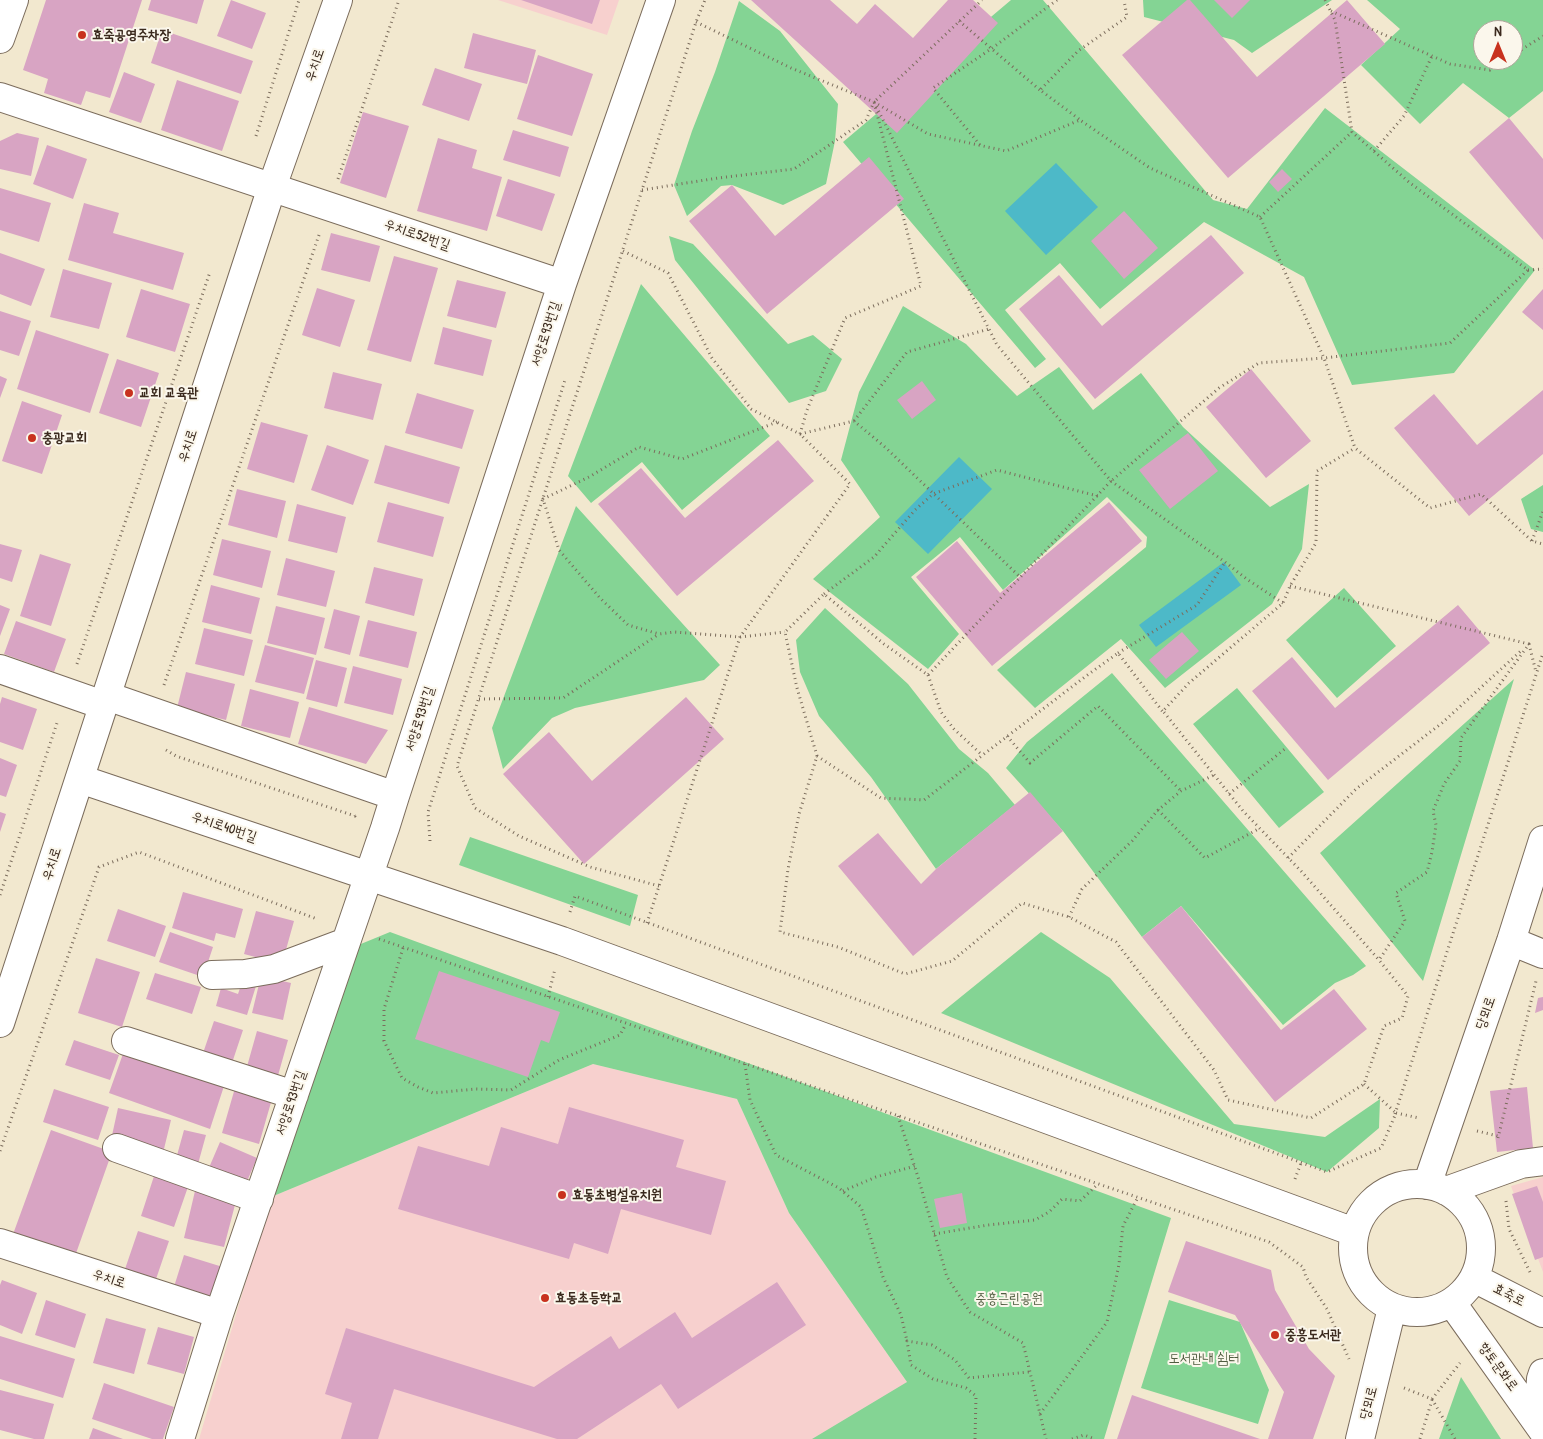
<!DOCTYPE html>
<meta charset="utf-8">
<style>
body{margin:0}
#map{position:relative;width:1543px;height:1439px;overflow:hidden;background:#f2e8cf;font-family:"Patrick Hand",sans-serif}
canvas{display:block}
.north{position:absolute;left:1473px;top:20px;width:50px;height:50px;box-sizing:border-box;background:#fbf7ec;border:1px solid #aea59a;border-radius:50%;rotate:0deg;font-size:14px;font-weight:700;line-height:20px;text-align:center;color:#3b2a1e}
.north::after{content:'';display:block;margin:auto;width:18px;height:22px;background:#c8321e;clip-path:polygon(50% 0,100% 100%,50% 72%,0 100%)}
</style>
<div id="map">
<canvas width="1543" height="1439"></canvas>
<div class="north">N</div>
</div>
<script>
const g = document.querySelector('canvas').getContext('2d');
g.lineJoin = 'round';
function fill(path, color) { g.fillStyle = color; g.fill(path, 'evenodd'); }
const shape = rows => new Path2D(rows.map(r => 'M' + r).join(''));
function trace(path, color, width, dash) { g.strokeStyle = color; g.lineWidth = width; g.lineCap = dash ? 'butt' : 'round'; g.setLineDash(dash || []); g.stroke(path); }
function drawText(font, color, halo, rows, align = 'center') {
  g.font = font + ' "Patrick Hand","Poor Story",sans-serif'; g.lineWidth = 4; g.setLineDash([]); g.textBaseline = 'middle'; g.strokeStyle = halo; g.fillStyle = color; for (const [text, x, y, turn = 0] of rows) {
    g.save(); g.translate(x, y); g.rotate((+turn || 0) * Math.PI / 180); g.textAlign = isNaN(turn) ? turn : align; if (halo) g.strokeText(text, 0, 0); g.fillText(text, 0, 0); g.restore();
  }
}
fill(shape([
 [498,0,619,0,607,35],
 [593,1064,737,1099,789,1213,907,1382,884,1439,199,1439,271,1197],
 [1543,1177,1543,1272,1511,1186]
]), '#f7d0ce');
fill(shape([
 [1011,0,1043,0,1213,200,1247,209,1325,108,1535,270,1454,373,1352,385,1304,277,1204,222,1100,309,1060,263,1005,310,1046,359,1035,368,843,142],
 [1143,0,1332,0,1252,53,1234,40,1144,17],
 [1367,0,1543,0,1543,91,1509,118,1463,83,1420,124,1361,65,1400,29],
 [1483,30,1513,30,1513,60,1483,60],
 [739,1,780,31,838,104,835,141,826,184,783,205,732,185,721,186,687,216,674,185,692,131,715,72],
 [669,236,693,244,788,344,813,335,842,359,826,391,789,403,675,260],
 [641,284,770,436,682,510,642,462,591,503,568,476],
 [903,306,966,344,1017,396,1059,367,1093,410,1141,373,1183,427,1270,507,1309,484,1302,549,1272,604,1165,688,1121,639,1035,708,997,670,1146,547,1147,537,1107,497,1003,590,960,537,911,577,959,634,928,669,813,579,880,517,841,460,859,392],
 [1543,485,1543,532,1531,529,1521,499],
 [576,506,720,665,704,680,575,708,552,718,503,769,492,728],
 [1344,588,1396,646,1337,698,1286,640],
 [825,608,908,684,959,749,988,773,1015,805,936,869,871,777,819,716,800,672,796,640],
 [1112,673,1366,966,1353,975,1335,983,1283,1025,1181,906,1142,937,1063,831,1006,768,1027,742],
 [1514,679,1423,981,1320,853],
 [1237,688,1324,792,1279,828,1193,724],
 [470,837,638,895,630,926,459,865],
 [390,932,1171,1218,1104,1439,812,1439,907,1382,789,1213,737,1099,593,1064,271,1197,356,946],
 [1041,932,1110,978,1234,1124,1325,1137,1380,1099,1379,1128,1327,1172,941,1013],
 [1169,1300,1240,1322,1269,1390,1258,1424,1141,1388],
 [1461,1377,1501,1439,1439,1439]
]), '#84d494');
fill(shape([
 [1056,163,1098,207,1046,255,1005,211],
 [959,457,992,489,928,554,895,522],
 [1224,562,1241,585,1156,647,1139,625]
]), '#4db9c8');
fill(shape([
 [46,0,142,0,110,98,86,91,81,105,44,93,48,79,23,70],
 [151,0,204,0,197,24,148,10],
 [231,0,266,13,252,49,217,36],
 [521,0,600,0,592,24],
 [751,0,830,0,857,24,875,4,913,38,948,0,973,0,998,23,897,133],
 [1187,0,1190,0,1257,77,1347,0,1385,44,1228,178,1122,55],
 [1214,0,1250,0,1232,18],
 [162,30,253,61,241,94,151,63],
 [473,33,536,50,527,84,464,68],
 [538,55,593,74,572,136,517,119],
 [435,68,482,84,469,121,422,105],
 [124,72,155,84,141,123,109,112],
 [177,80,239,101,222,151,161,130],
 [363,112,409,126,386,198,340,183],
 [1509,118,1543,159,1543,240,1469,152],
 [513,130,569,147,560,177,503,160],
 [17,133,39,138,31,176,0,169,0,141],
 [438,138,477,150,472,168,502,177,487,231,417,211],
 [47,145,87,159,73,199,33,184],
 [869,157,904,199,767,314,689,221,732,185,775,236],
 [1282,169,1292,179,1278,192,1269,182],
 [508,179,555,194,542,231,496,216],
 [0,188,51,203,39,242,0,230],
 [84,203,119,213,113,233,184,253,173,290,68,260],
 [1124,211,1158,248,1124,279,1091,241],
 [331,233,380,246,370,282,321,270],
 [1211,235,1244,273,1095,399,1019,309,1059,275,1102,326],
 [0,253,45,269,31,306,0,294],
 [394,256,438,268,411,362,367,350],
 [63,269,112,283,99,329,50,317],
 [457,280,506,292,496,328,447,316],
 [317,288,355,300,340,347,302,335],
 [141,289,190,304,175,352,126,337],
 [1543,289,1543,330,1522,312],
 [0,311,31,321,19,356,0,350],
 [443,327,492,340,483,376,434,364],
 [36,330,109,354,90,413,17,389],
 [117,359,159,373,141,427,99,413],
 [1251,369,1311,441,1266,478,1206,407],
 [333,372,382,384,373,420,324,408],
 [0,376,7,379,0,398],
 [922,381,936,400,912,419,897,400],
 [1543,390,1543,454,1469,516,1394,428,1434,394,1477,445],
 [417,393,474,410,462,449,405,433],
 [22,401,62,415,42,474,2,461],
 [261,422,308,435,294,483,247,469],
 [1188,433,1218,471,1170,509,1139,470],
 [778,440,814,481,677,596,598,504,641,468,685,518],
 [327,445,369,460,353,505,311,490],
 [385,445,460,467,449,504,374,483],
 [237,489,286,501,277,538,228,525],
 [388,502,444,517,433,557,377,542],
 [1109,502,1142,541,992,666,916,577,957,541,1000,593],
 [297,504,346,517,337,553,288,541],
 [222,539,271,551,262,588,213,575],
 [0,544,22,550,12,582,0,578],
 [40,554,71,564,51,626,20,616],
 [286,558,335,571,326,607,277,595],
 [374,567,423,579,414,616,365,603],
 [211,585,260,598,251,634,202,622],
 [0,605,10,609,0,636],
 [1458,605,1490,643,1328,780,1252,691,1292,657,1335,708],
 [276,606,325,618,316,655,267,643],
 [334,609,360,616,350,655,324,648],
 [368,620,417,632,408,668,359,656],
 [16,621,66,639,54,672,4,654],
 [204,628,253,640,244,676,195,664],
 [1182,632,1199,651,1166,679,1149,660],
 [265,645,314,658,304,694,255,682],
 [316,660,347,668,337,707,306,699],
 [353,666,402,679,393,715,344,703],
 [186,672,235,684,226,720,177,708],
 [250,689,299,702,290,738,241,726],
 [2,697,37,709,23,750,0,742,0,704],
 [686,697,724,739,584,864,503,774,549,732,592,781],
 [309,707,388,730,366,764,298,744],
 [0,758,17,765,6,797,0,795],
 [1030,792,1063,831,913,956,838,866,878,833,921,884,936,869],
 [0,812,6,814,0,832],
 [183,892,243,909,235,938,216,933,214,941,172,928],
 [1181,906,1281,1030,1334,989,1367,1029,1275,1102,1142,937],
 [118,909,166,926,155,957,107,941],
 [256,911,294,921,282,964,244,954],
 [170,932,213,947,203,977,159,962],
 [96,958,140,972,122,1027,78,1013],
 [439,971,560,1012,549,1043,541,1040,528,1077,415,1039],
 [155,973,201,987,192,1014,146,999],
 [261,976,291,983,283,1020,252,1013],
 [242,982,256,986,247,1015,216,1006,221,988,238,994],
 [1543,997,1543,1010,1535,1013,1538,998],
 [214,1021,243,1030,231,1066,202,1056],
 [257,1031,288,1040,277,1079,246,1070],
 [74,1040,119,1055,110,1080,65,1065],
 [124,1051,224,1086,210,1129,109,1093],
 [1527,1087,1533,1148,1497,1152,1490,1091],
 [235,1088,272,1099,259,1144,222,1133],
 [54,1089,109,1107,98,1140,43,1122],
 [569,1107,684,1140,676,1167,726,1181,711,1235,621,1209,608,1254,574,1243,569,1259,398,1209,418,1146,489,1166,501,1127,558,1144],
 [118,1108,171,1120,163,1153,111,1140],
 [51,1130,112,1152,74,1259,12,1237],
 [184,1130,206,1135,198,1164,176,1159],
 [220,1142,257,1158,245,1186,208,1170],
 [155,1173,189,1184,174,1227,141,1216],
 [1537,1186,1543,1202,1543,1257,1535,1260,1512,1194],
 [195,1191,236,1201,224,1247,184,1238],
 [962,1193,967,1223,940,1228,934,1199],
 [138,1231,169,1241,155,1282,124,1272],
 [1186,1241,1271,1270,1275,1290,1309,1349,1335,1376,1313,1439,1268,1439,1284,1392,1235,1315,1168,1292],
 [184,1255,226,1268,213,1307,172,1293],
 [2,1280,37,1293,22,1334,0,1325,0,1285],
 [777,1282,806,1325,678,1409,661,1384,577,1439,557,1439,394,1389,378,1439,341,1439,352,1403,325,1394,346,1328,534,1387,611,1336,619,1349,675,1312,692,1338],
 [46,1300,86,1314,75,1348,35,1335],
 [106,1318,146,1329,134,1374,93,1363],
 [158,1327,194,1337,184,1374,147,1364],
 [0,1336,75,1359,63,1398,0,1379],
 [104,1383,174,1407,163,1439,152,1439,92,1419],
 [0,1390,54,1404,44,1439,34,1439,0,1430],
 [1132,1395,1260,1439,1117,1439],
 [93,1428,123,1439,89,1439]
]), '#d8a4c3');
const minor = shape([
 [0,39,14,0],
 [0,97,562,284],
 [0,669,103,705],
 [107,696,395,796],
 [80,779,562,941,1354,1232],
 [1511,941,1543,954],
 [212,975,245,974,274,969,346,942],
 [126,1041,294,1095],
 [117,1148,259,1199],
 '1353 1248a64 64 0 1 1 128 0a64 64 0 1 1-128 0Z',
 [1427,1185,1511,941,1543,840],
 [1446,1191,1521,1164,1543,1161],
 [0,1243,219,1314],
 [1474,1278,1543,1313],
 [1452,1303,1543,1431],
 [1543,1373,1541,1379,1540,1394,1543,1406],
 [180,1439,219,1314,385,828,395,796,562,284,661,0],
 [1360,1439,1392,1308]
]);
const major = shape([
 [0,1023,272,187,338,0]
]);
trace(minor, '#7b6c5c', 30);
trace(major, '#7b6c5c', 30);
trace(shape([
 [1325,0,1335,20,1352,132,1410,183,1528,270,1450,343,1324,358,1355,448,1430,508,1481,494,1532,541,1543,544],
 [1331,11,1450,64,1490,70,1505,60],
 [959,21,1040,90],
 [696,22,791,68,874,102,928,134,1006,151,1080,120,1150,168,1260,217,1324,358,1259,363,1219,388,1110,482],
 [1513,55,1543,36],
 [874,102,997,345,1111,481,928,675,884,644,824,594,785,632,797,688,817,756,799,814,788,869,780,932,838,947,905,974,952,961,1022,903,1069,917,1116,942,1214,1070,1228,1100,1311,1118,1364,1084,1384,1026,1402,1018,1408,996,1379,960,1301,871,1243,811,1163,711,1189,683,1283,603,1290,586,1316,543,1317,471,1355,448],
 [1079,119,1040,90,1078,51,1127,17,1124,0],
 [256,136,299,0],
 [980,145,933,88,991,49,1057,0],
 [1374,151,1404,116,1432,56],
 [338,179,399,0],
 [642,190,718,178,794,169,866,120,874,102],
 [1260,217,1352,132],
 [623,251,668,273,712,358,751,409,800,434,854,421,885,447,1020,577],
 [1528,270,1543,269],
 [854,421,907,352,989,329],
 [777,422,682,459,639,447,589,477,543,499,559,550,600,598,628,625,659,634,674,632,740,637,785,632],
 [1111,481,1225,562,1248,580,1283,603],
 [1532,541,1543,511],
 [1290,586,1529,644,1461,738,1460,761,1444,784,1433,811,1436,825,1432,852,1427,872,1396,893,1405,921,1379,960],
 [824,594,874,557,915,510,933,494,997,470,1098,496,1099,494],
 [1529,644,1536,672],
 [1118,653,1197,605,1225,562],
 [77,664,210,272],
 [928,675,941,712,954,729,982,755],
 [164,685,319,235],
 [479,699,563,698,659,634],
 [1007,736,1030,763,1098,706,1181,791],
 [166,750,176,756,355,816,356,813],
 [817,756,881,798,924,800,1086,676,1118,653,1163,712],
 [1229,794,1286,748],
 [1158,810,1205,858,1260,828],
 [430,841,428,812,565,380],
 [1288,858,1356,789,1442,723,1523,649],
 [659,886,590,867,519,836,475,808,457,766,696,22,705,0],
 [0,895,58,720],
 [570,912,575,896,1327,1172,1381,1148,1396,1113,1419,1118],
 [1069,917,1082,889,1132,841,1158,810,1181,791,1214,775],
 [647,923,740,637,850,484,800,434,807,410,845,318,921,286,874,102,982,0],
 [379,939,1269,1242,1303,1267,1306,1277,1327,1309,1349,1359],
 [403,948,384,1009,384,1041,402,1078,418,1087,433,1093,476,1089,511,1090,559,1060,620,1035,626,1024],
 [548,997,555,969],
 [745,1064,750,1100,776,1155,839,1188,861,1207,883,1277,901,1315,907,1341],
 [1364,1084,1395,1112],
 [1395,1114,1543,653],
 [898,1116,918,1177,947,1277,970,1312,1023,1343,1046,1439],
 [1477,1131,1498,1136],
 [1498,1138,1536,981],
 [0,1151,99,867,139,852,317,919],
 [1295,1179,1301,1163],
 [843,1191,876,1177,915,1166],
 [1506,1201,1509,1229,1530,1272],
 [934,1234,988,1225,1035,1220,1049,1212,1062,1199,1080,1201,1098,1184],
 [1404,1388,1432,1399,1460,1363],
 [1432,1399,1455,1439],
 [1040,1414,1107,1322,1119,1264,1123,1226,1138,1197],
 [975,1439,976,1396,966,1388,933,1379,911,1365,907,1341,932,1345,955,1360,969,1378,1029,1372],
 [1072,1439,1084,1435,1095,1439],
 [1420,1439,1432,1400]
]), '#7b6c5c', 3, [1, 4]);
trace(minor, '#fff', 28);
trace(major, '#fff', 28);
for (const [x, y, r, color] of [
 [82,35,5,"#c8321e"],
 [129,393,5,"#c8321e"],
 [32,438,5,"#c8321e"],
 [562,1195,5,"#c8321e"],
 [545,1298,5,"#c8321e"],
 [1275,1335,5,"#c8321e"]
]) { const dot = new Path2D(); dot.arc(x, y, r, 0, 2 * Math.PI); g.fillStyle = color; g.fill(dot); trace(dot, '#fbf7ec', 2); }
drawText('bold 14px', '#3b2a1e', '#fbf7ec', [
 ["효죽공영주차장",92,35],
 ["교회 교육관",139,393],
 ["충광교회",42,438],
 ["효동초병설유치원",572,1195],
 ["효동초등학교",555,1298],
 ["중흥도서관",1285,1335]
], 'left');
drawText('14px', '#3b2a1e', '#fbf7ec', [
 ["우치로",315,65,-71],
 ["우치로52번길",417,235,19],
 ["서양로93번길",546,334,-72],
 ["우치로",188,446,-72],
 ["서양로93번길",420,719,-72],
 ["우치로40번길",224,827,19],
 ["우치로",52,864,-72],
 ["당뫼로",1486,1013,-71],
 ["서양로93번길",291,1103,-71],
 ["우치로",109,1279,18],
 ["효죽로",1509,1295,27],
 ["향토문화로",1498,1367,54],
 ["당뫼로",1369,1403,-76]
]);
drawText('14px', '#515d41', '#fbf7ec', [
 ["중흥근린공원",1009,1299],
 ["도서관내 쉼터",1204,1359]
]);
</script>
